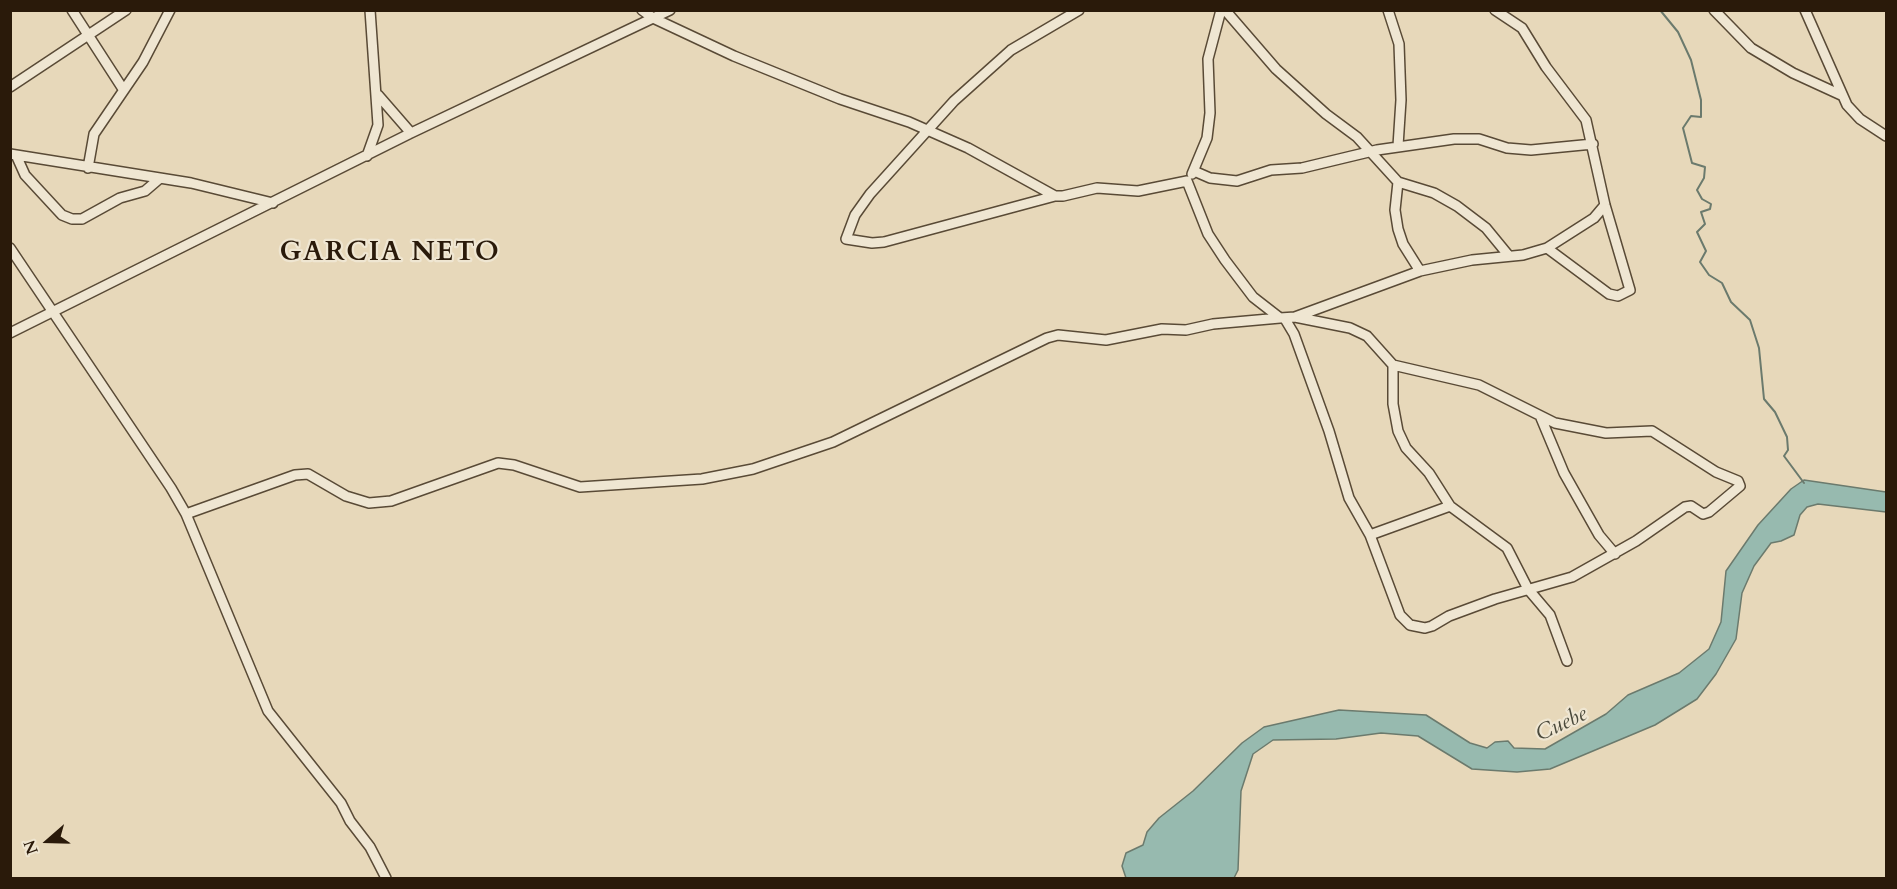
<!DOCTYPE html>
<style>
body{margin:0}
#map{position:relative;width:1897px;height:889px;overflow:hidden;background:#e7d8ba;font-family:Cardo,serif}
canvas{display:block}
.frame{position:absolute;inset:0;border:12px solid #2a1a0a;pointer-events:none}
.north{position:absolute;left:18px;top:811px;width:60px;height:60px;-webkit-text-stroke:4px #efe6d2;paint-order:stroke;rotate:250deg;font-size:16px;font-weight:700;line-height:24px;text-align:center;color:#2a1a0a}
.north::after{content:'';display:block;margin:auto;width:21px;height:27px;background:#2a1a0a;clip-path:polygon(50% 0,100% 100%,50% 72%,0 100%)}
</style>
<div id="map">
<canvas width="1897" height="889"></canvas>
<div class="frame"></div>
<div class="north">N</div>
</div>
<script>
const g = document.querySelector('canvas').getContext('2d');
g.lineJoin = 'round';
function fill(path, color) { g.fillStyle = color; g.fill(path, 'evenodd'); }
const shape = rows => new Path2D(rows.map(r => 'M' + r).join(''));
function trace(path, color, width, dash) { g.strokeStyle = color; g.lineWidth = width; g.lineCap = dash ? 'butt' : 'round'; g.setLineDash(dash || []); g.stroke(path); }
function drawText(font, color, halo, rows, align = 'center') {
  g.font = font + ' Cardo,serif'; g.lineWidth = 4.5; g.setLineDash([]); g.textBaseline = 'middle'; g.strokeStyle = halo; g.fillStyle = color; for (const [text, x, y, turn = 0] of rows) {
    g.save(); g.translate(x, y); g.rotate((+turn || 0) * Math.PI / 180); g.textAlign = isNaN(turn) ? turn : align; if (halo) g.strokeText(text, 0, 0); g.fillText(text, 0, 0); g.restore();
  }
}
const water = shape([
 [1804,480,1886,492,1886,512,1818,504,1807,507,1800,515,1794,535,1781,541,1771,543,1754,566,1742,593,1736,639,1716,674,1697,699,1655,725,1550,769,1517,772,1472,769,1418,736,1381,733,1336,739,1273,740,1253,754,1241,791,1238,870,1234,878,1126,878,1122,866,1126,853,1143,845,1147,832,1159,818,1193,791,1242,743,1264,727,1339,710,1426,715,1470,743,1487,748,1495,742,1508,741,1514,748,1545,749,1606,714,1628,695,1679,673,1709,649,1721,622,1726,571,1758,525,1791,489,1804,480]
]);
fill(water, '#97baaf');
trace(water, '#6b7a6d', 1.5);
trace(shape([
 [1660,10,1678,32,1691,60,1701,100,1701,117,1691,116,1683,128,1692,163,1705,167,1704,178,1697,190,1702,199,1711,204,1710,209,1701,212,1705,224,1697,232,1706,251,1700,262,1709,275,1722,283,1731,302,1750,320,1759,348,1764,399,1775,412,1787,437,1788,450,1784,456,1804,483]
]), '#6b7a6d', 2);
const minor = shape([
 [72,10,123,89],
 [642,10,653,18,734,56,840,99,909,122,968,148,1055,196,1063,196,1097,188,1138,191,1187,181],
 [1225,10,1276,69,1326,114,1357,137,1398,182,1434,193,1457,206,1486,228,1509,256],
 [1388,10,1399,44,1401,100,1398,146],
 [1495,10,1522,28,1546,67,1586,120,1605,205,1630,290,1618,296,1609,294,1547,248],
 [1714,10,1751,48,1793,73,1841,95],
 [1805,10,1847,105,1860,119,1886,136],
 [10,87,126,10],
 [378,95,411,133],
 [10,154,191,183,273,203],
 [16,155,25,175,62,215,72,219,82,219,120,198,145,191,159,179],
 [367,156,378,125,370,10],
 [88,168,94,134,143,62,170,10],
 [1194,171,1210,178,1237,181,1271,170,1302,168,1377,150,1454,139,1479,139,1507,148,1531,150,1593,144],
 [1192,174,1207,138,1210,113,1208,59,1221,10],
 [1187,181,1208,234,1225,260,1253,297,1280,318,1295,317,1350,328,1367,336,1393,365,1479,385,1555,423,1606,433,1652,431,1716,472,1738,481,1740,486,1709,512,1703,514,1691,506,1685,507,1636,541,1572,577,1495,599,1449,616,1432,626,1425,628,1410,625,1400,615,1370,535,1349,498,1329,431,1294,334,1285,319],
 [1398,182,1395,210,1398,229,1403,244,1420,271],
 [1055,196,884,242,872,243,846,239,855,215,870,194,954,101,1011,50,1079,10],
 [10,248,171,488,186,514,268,711,341,803,350,821,370,847,386,878],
 [1295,317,1420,271,1472,260,1523,255,1547,248,1594,218,1605,205],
 [10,333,411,133,670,10],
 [1393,365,1393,404,1398,431,1406,448,1429,473,1450,506,1507,548,1528,589,1550,615,1567,661],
 [1541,418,1564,473,1599,535,1615,554],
 [186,514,295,475,308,474,346,496,369,503,391,501,498,463,514,465,580,487,702,479,753,469,833,442,1047,338,1058,335,1106,340,1162,329,1186,330,1213,324,1280,318],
 [1370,535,1450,506]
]);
trace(minor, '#594a36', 12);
trace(minor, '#efe6d2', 9);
drawText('italic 22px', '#4b4a3c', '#efe6d2', [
 ["Cuebe",1562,725,-25]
]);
g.letterSpacing = '1.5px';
drawText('bold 27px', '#2a1a0a', '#efe6d2', [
 ["GARCIA NETO",390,254]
]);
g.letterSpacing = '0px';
</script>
